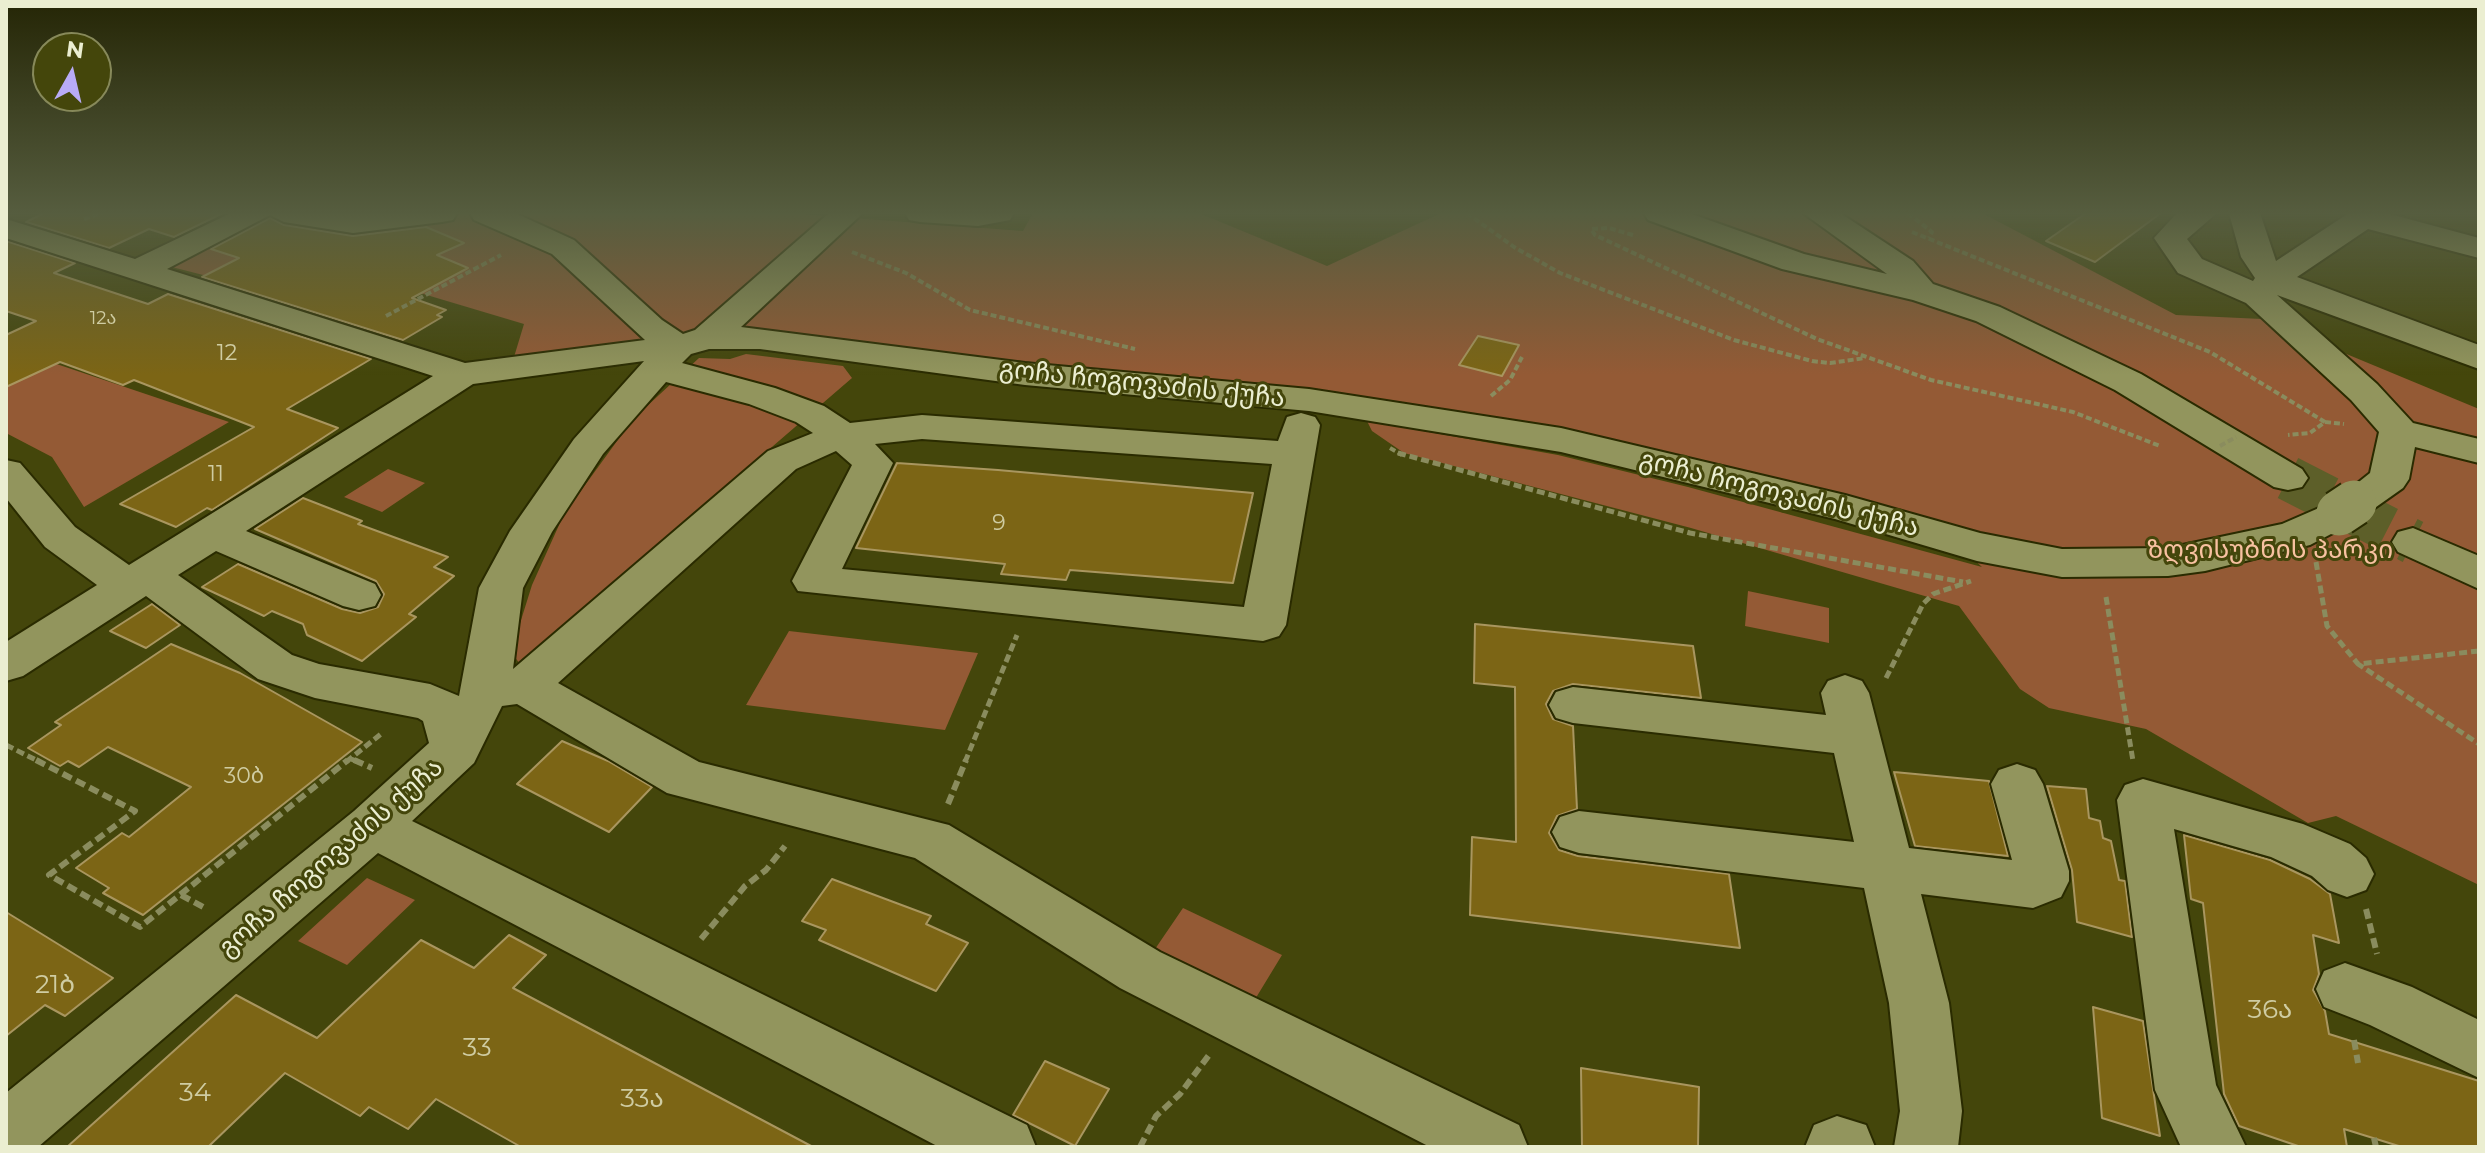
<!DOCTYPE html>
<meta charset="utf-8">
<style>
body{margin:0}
#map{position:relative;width:2485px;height:1153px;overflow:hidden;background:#44460b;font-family:Montserrat,sans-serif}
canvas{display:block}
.frame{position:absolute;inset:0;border:8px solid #ebeed1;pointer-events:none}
.north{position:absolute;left:32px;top:32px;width:80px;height:80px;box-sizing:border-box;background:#44460b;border:2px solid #87895a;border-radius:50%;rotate:8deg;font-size:22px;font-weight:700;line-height:32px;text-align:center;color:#ebeed1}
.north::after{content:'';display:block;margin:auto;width:28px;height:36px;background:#b8abf7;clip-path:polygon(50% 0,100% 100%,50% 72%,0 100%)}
</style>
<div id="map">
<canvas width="2485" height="1153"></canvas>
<div class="frame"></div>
<div class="north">N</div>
</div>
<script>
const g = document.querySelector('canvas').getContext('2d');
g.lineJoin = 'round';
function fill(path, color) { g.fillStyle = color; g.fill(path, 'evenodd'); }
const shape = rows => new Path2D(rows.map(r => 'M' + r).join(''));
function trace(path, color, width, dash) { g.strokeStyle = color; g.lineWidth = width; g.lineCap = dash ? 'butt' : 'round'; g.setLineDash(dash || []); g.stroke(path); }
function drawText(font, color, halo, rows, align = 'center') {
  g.font = font + ' Montserrat,"Noto Sans Georgian",sans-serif'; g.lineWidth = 6; g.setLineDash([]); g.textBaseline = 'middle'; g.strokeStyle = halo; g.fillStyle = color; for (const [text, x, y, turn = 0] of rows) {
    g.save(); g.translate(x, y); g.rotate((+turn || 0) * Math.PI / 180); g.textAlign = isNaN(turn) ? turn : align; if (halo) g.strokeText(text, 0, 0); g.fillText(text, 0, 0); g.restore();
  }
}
fill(shape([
 [278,213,790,213,1023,231,1033,213,1199,213,1327,266,1441,213,1982,213,2176,315,2262,319,2479,409,2479,885,2336,816,2308,823,2146,729,2049,708,2020,689,1959,606,1691,528,1404,453,1372,431,1367,421,1558,455,1688,487,1982,567,1930,519,1711,462,1562,429,1385,400,948,353,774,331,715,333,514,357,524,324,266,247,207,276,168,266],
 [6,347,229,422,84,507,52,457,6,433],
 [746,354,843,366,852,378,520,664,511,652,532,585,564,514,633,419,699,358,730,359],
 [388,469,425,483,382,512,344,497],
 [1748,591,1829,608,1829,643,1745,626],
 [789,631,978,653,945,730,746,705],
 [367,878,415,900,347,965,298,941],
 [1183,908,1282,955,1254,1001,1153,952]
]), '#945a35');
const building = shape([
 [44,213,223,213,174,237,149,229,109,248,26,222,44,213],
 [2086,213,2161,213,2095,262,2046,241,2086,213],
 [270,218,284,225,353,236,426,227,464,243,437,255,468,268,412,298,446,310,437,315,442,317,403,340,202,277,239,258,211,249,270,218],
 [6,241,75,263,54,273,148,304,168,294,371,359,287,409,338,428,212,510,207,508,176,527,120,504,254,427,134,380,123,385,60,362,6,387,6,335,36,321,6,311,6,241],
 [1478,336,1519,345,1502,376,1459,365,1478,336],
 [897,463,998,470,1253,493,1233,583,1070,570,1066,580,1001,574,1005,564,856,548,897,463],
 [303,498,362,521,358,524,448,557,434,567,454,576,409,614,416,617,362,661,307,635,303,624,272,611,264,616,202,587,238,564,342,609,360,613,378,607,384,594,376,581,255,529,303,498],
 [152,604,180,625,146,648,110,631,152,604],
 [1475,624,1693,646,1701,698,1573,684,1553,691,1546,704,1553,719,1573,726,1577,809,1557,816,1549,833,1559,850,1578,856,1729,874,1740,948,1470,915,1472,837,1516,842,1515,687,1474,683,1475,624],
 [171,644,240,673,362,742,143,915,103,893,109,888,76,868,122,833,129,837,191,787,108,747,79,767,68,761,60,766,28,748,61,725,55,722,171,644],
 [562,741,608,761,652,787,609,832,517,784,562,741],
 [1894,772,1989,781,2008,856,1915,846,1894,772],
 [2047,786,2086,789,2089,818,2100,821,2103,838,2111,841,2119,880,2125,881,2132,937,2077,922,2072,870,2047,786],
 [2184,835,2270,860,2310,879,2330,894,2339,943,2313,935,2319,974,2313,990,2325,1011,2329,1034,2479,1081,2479,1147,2402,1147,2344,1129,2347,1147,2301,1147,2239,1126,2224,1094,2203,903,2191,899,2184,835],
 [832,879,931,916,926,924,968,943,936,991,819,940,826,930,802,921,832,879],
 [6,912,113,978,65,1016,45,1005,6,1036,6,912],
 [509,935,546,955,513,988,813,1147,521,1147,436,1099,408,1129,369,1107,360,1116,285,1073,208,1147,67,1147,236,995,317,1038,421,940,474,968,509,935],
 [2093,1007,2143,1021,2160,1136,2102,1118,2093,1007],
 [1045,1061,1109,1089,1075,1146,1013,1115,1045,1061],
 [1581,1068,1699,1087,1698,1147,1582,1147,1581,1068]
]);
fill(building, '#7c6515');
trace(building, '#a9965f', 2);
trace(shape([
 [2288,478,2413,542]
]), '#5d5f29', 45, [45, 22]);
const minor = shape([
 [231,213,457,213,453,220,442,222,353,233,284,222,270,215,167,269,465,363,645,340,552,254,474,220,470,213,515,213,574,240,662,320,683,334,695,330,829,213,863,213,741,327,1025,363,1309,389,1561,428,1845,495,1980,533,2062,549,2168,548,2282,524,2335,501,2370,473,2379,432,2351,400,2246,303,2178,273,2154,238,2177,213,2217,213,2187,239,2202,259,2253,281,2255,278,2241,257,2229,213,2260,213,2276,261,2349,213,2386,213,2479,238,2479,258,2368,229,2297,277,2479,345,2479,369,2277,295,2377,384,2413,423,2479,439,2479,463,2415,447,2409,479,2403,488,2369,512,2359,515,2354,522,2310,545,2205,571,2168,576,2062,577,1977,561,1835,519,1561,452,1309,411,1025,385,760,349,709,349,691,354,682,363,775,388,824,406,850,423,922,415,1278,441,1287,417,1301,413,1315,417,1320,425,1286,625,1279,636,1263,641,798,591,792,581,852,465,836,451,796,469,558,683,699,762,949,825,1160,952,1519,1125,1528,1147,1430,1147,1120,988,915,858,667,793,517,704,502,706,474,763,412,821,1027,1125,1036,1147,939,1147,378,853,38,1147,6,1147,6,1093,354,811,429,743,423,721,418,718,315,698,258,679,146,596,23,676,6,681,6,642,97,585,45,547,6,498,6,460,20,463,75,527,129,565,433,376,6,238,6,219,135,259,231,213],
 [644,361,574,439,510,531,479,588,459,696,430,684,319,664,292,655,178,575,216,551,343,606,359,610,375,606,381,595,375,584,246,531,473,384,644,361],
 [666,382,749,404,796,422,813,433,768,451,513,669,523,588,552,532,603,454,666,382],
 [922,439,1272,464,1244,607,842,569,893,463,875,444,922,439],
 [905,213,1014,213,1010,220,978,226,920,222,909,220,905,213],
 [1644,213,1689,213,1804,254,1887,274,1803,213,1840,213,1913,261,1933,284,2000,307,2141,374,2302,469,2308,478,2302,487,2288,490,2274,487,2115,390,1976,321,1913,300,1782,269,1648,220,1644,213],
 [2413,528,2479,556,2479,589,2398,552,2392,542,2398,532,2413,528],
 [1845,675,1862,681,1869,693,1909,848,2012,860,1991,784,1999,770,2017,764,2035,770,2043,784,2069,871,2069,881,2061,897,2033,908,1921,894,1949,1003,1962,1111,1958,1147,1894,1147,1900,1111,1889,1003,1864,888,1579,853,1560,847,1552,832,1560,817,1579,811,1854,842,1834,753,1573,723,1556,718,1549,705,1556,692,1573,687,1826,715,1821,693,1828,681,1845,675],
 [2143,779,2303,824,2350,844,2366,858,2374,874,2366,890,2347,897,2328,890,2312,876,2271,857,2174,829,2216,1085,2246,1147,2181,1147,2155,1090,2117,800,2125,785,2143,779],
 [2345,963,2412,987,2479,1020,2479,1078,2370,1025,2324,1007,2316,989,2324,971,2345,963],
 [1837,1116,1866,1125,1875,1147,1805,1147,1814,1125,1837,1116]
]);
trace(minor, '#2a2b00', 4);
trace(shape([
 [1467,213,1514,247,1560,273,1734,340,1812,361,1830,363,1865,358],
 [1908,213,1932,232,1929,238],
 [84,219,102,213],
 [1912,232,2210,352,2325,422,2310,433,2288,435],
 [1633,235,1609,228,1591,229,1595,235,1817,339,1931,380,2073,412,2160,446],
 [852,252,906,273,970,310,1135,349],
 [386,316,501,255],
 [1491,396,1510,380,1522,357],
 [2325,422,2344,424],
 [1390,448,1402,455]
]), '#8a8c5e', 4, [6, 3]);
trace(shape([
 [1398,453,1690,533,1963,582],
 [2316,562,2327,626,2358,664],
 [2106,597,2133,761],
 [2479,651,2358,664,2479,744],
 [1886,678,1923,604,1933,594,1971,581],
 [6,745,40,762],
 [351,759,359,762],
 [346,762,381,734],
 [965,762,1017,635]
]), '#8a8c5e', 5, [8, 4]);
trace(shape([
 [36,760,135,811,49,875,140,927,348,760],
 [354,760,372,768],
 [948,804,966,760],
 [181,895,205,908],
 [2366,909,2377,954],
 [701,939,745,886,766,870,785,846],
 [2354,1040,2358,1063],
 [2374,1138,2376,1147],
 [1140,1147,1156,1116,1180,1094,1209,1055]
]), '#8a8c5e', 6, [10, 5]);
fill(minor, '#92955d');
const minorBridge = shape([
 [2339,513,2354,503]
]);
trace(minorBridge, '#2a2b00', 49, []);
trace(shape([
 [2220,446,2236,437]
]), '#8a8c5e', 4, [6, 3]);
trace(minorBridge, '#92955d', 45);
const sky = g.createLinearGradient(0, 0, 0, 375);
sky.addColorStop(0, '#252606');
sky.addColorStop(0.57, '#565d3f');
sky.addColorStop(1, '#565d3f00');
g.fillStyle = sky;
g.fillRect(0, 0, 2485, 375);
drawText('18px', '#cfcca2', null, [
 ["12ა",103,319]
]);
drawText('22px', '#cfcca2', null, [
 ["12",227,354],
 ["11",216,475],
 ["9",999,524],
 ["30ბ",244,777]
]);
drawText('26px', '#ebeed1', '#44460b', [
 ["გოჩა ჩოგოვაძის ქუჩა",1142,384,6],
 ["გოჩა ჩოგოვაძის ქუჩა",1779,494,14],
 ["გოჩა ჩოგოვაძის ქუჩა",331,858,-41]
]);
drawText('26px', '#f8c1a1', '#44460b', [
 ["ზღვისუბნის პარკი",2270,550]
]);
drawText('26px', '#cfcca2', null, [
 ["21ბ",55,985],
 ["36ა",2270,1010],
 ["33",477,1048],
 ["34",195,1093],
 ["33ა",642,1099]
]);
</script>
